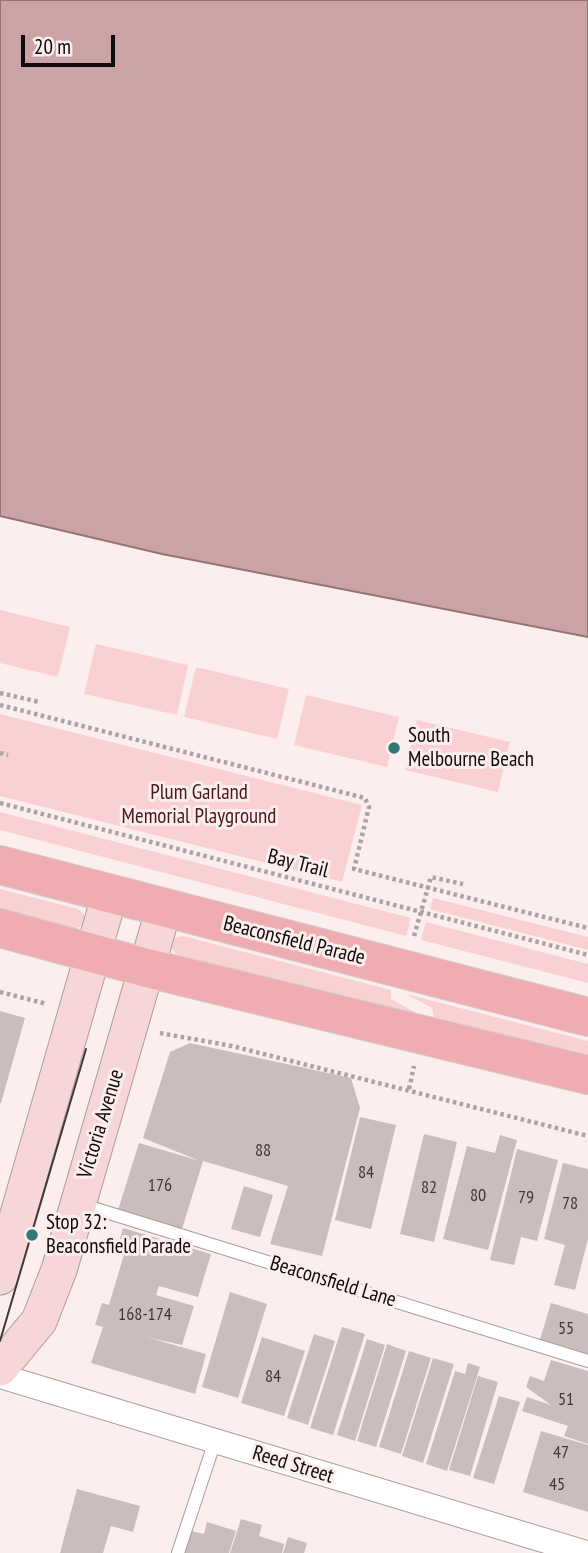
<!DOCTYPE html>
<style>
body{margin:0}
#map{position:relative;width:588px;height:1553px;overflow:hidden;background:#fdeeee;font-family:"PT Sans Narrow",sans-serif}
canvas{display:block}
.scale{position:absolute;left:21px;top:35px;width:94px;height:32px;box-sizing:border-box;border:4px solid #0f0a0a;border-top:0;padding-left:9px;font-size:21px;line-height:24px;white-space:nowrap;color:#0f0a0a;-webkit-text-stroke:5px #fdeeee;paint-order:stroke}
</style>
<div id="map">
<canvas width="588" height="1553"></canvas>
<div class="scale">20 m</div>
</div>
<script>
const g = document.querySelector('canvas').getContext('2d');
g.lineJoin = 'round';
function fill(path, color) { g.fillStyle = color; g.fill(path, 'evenodd'); }
const shape = rows => new Path2D(rows.map(r => 'M' + r).join(''));
function trace(path, color, width, dash) { g.strokeStyle = color; g.lineWidth = width; g.lineCap = dash ? 'butt' : 'round'; g.setLineDash(dash || []); g.stroke(path); }
function drawText(font, color, halo, rows, align = 'center') {
  g.font = font + ' "PT Sans Narrow",sans-serif'; g.lineWidth = 6; g.setLineDash([]); g.textBaseline = 'middle'; g.strokeStyle = halo; g.fillStyle = color; for (const [text, x, y, turn = 0] of rows) {
    g.save(); g.translate(x, y); g.rotate((+turn || 0) * Math.PI / 180); g.textAlign = isNaN(turn) ? turn : align; if (halo) g.strokeText(text, 0, 0); g.fillText(text, 0, 0); g.restore();
  }
}
fill(shape([
 [0,610,70,627,58,677,0,663],
 [96,644,188,665,177,715,84,694],
 [196,667,289,689,277,739,184,717],
 [306,695,399,717,387,767,294,745],
 [0,714,362,805,342,882,0,796],
 [417,720,510,742,498,792,405,770],
 [0,812,411,918,406,936,0,830],
 [0,889,78,909,86,917,83,926,72,929,0,910],
 [433,898,588,937,588,950,430,909],
 [426,922,588,964,588,983,421,940],
 [183,936,391,990,391,999,420,1015,178,956,170,946,174,938],
 [406,994,588,1041,588,1055,434,1018,432,1008]
]), '#f9d1d2');
const water = shape([
 [0,0,588,0,588,637,162,554,0,516,0,0]
]);
fill(water, '#cca3a4');
trace(water, '#937576', 2);
fill(shape([
 [0,1011,25,1018,1,1103,0,1103],
 [190,1043,351,1078,360,1108,322,1256,270,1244,288,1186,203,1161,182,1229,118,1210,139,1143,200,1161,143,1138,170,1052],
 [360,1117,396,1125,371,1229,335,1220],
 [424,1134,457,1142,434,1242,400,1234],
 [500,1135,517,1140,488,1250,443,1239,467,1146,495,1153],
 [517,1149,558,1160,537,1241,521,1237,514,1265,490,1260],
 [563,1163,588,1169,588,1239,575,1290,554,1285,565,1245,544,1239],
 [244,1186,273,1195,260,1237,231,1229],
 [123,1228,211,1254,198,1297,159,1286,156,1295,194,1306,182,1345,146,1337,206,1354,195,1394,91,1363,103,1327,95,1325,102,1303,109,1305,125,1251,117,1249],
 [230,1292,267,1304,238,1398,202,1387],
 [551,1303,588,1314,588,1358,539,1343],
 [342,1327,365,1334,333,1435,310,1428],
 [314,1334,335,1341,308,1425,287,1418],
 [262,1337,305,1351,284,1416,241,1403],
 [367,1339,385,1345,355,1441,337,1435],
 [387,1344,406,1351,376,1447,357,1441],
 [409,1351,431,1358,401,1454,379,1447],
 [433,1358,454,1364,423,1463,402,1456],
 [551,1360,588,1371,588,1444,564,1436,568,1426,522,1411,527,1397,551,1405,526,1387,530,1376,544,1381],
 [468,1363,480,1367,447,1471,426,1464,455,1371,465,1374],
 [478,1376,498,1382,470,1476,449,1470],
 [499,1396,520,1402,494,1484,473,1478],
 [541,1431,588,1445,588,1512,523,1492],
 [77,1489,140,1506,133,1532,111,1526,103,1553,60,1553],
 [241,1519,262,1525,259,1536,284,1544,282,1553,230,1553],
 [207,1522,236,1531,229,1553,184,1553,191,1531,204,1534],
 [288,1537,307,1543,304,1553,283,1553]
]), '#ccbdbd');
const lane = shape([
 [80,1204,588,1361],
 [178,1553,215,1441]
]);
const street = shape([
 [0,1376,586,1553]
]);
const secondary = shape([
 [0,1277,110,894],
 [0,1368,39,1321,59,1270,164,908]
]);
const primary = shape([
 [0,865,588,1017],
 [0,928,147,968,588,1075]
]);
trace(lane, '#aa9c9c', 14);
trace(street, '#aa9c9c', 26);
trace(secondary, '#aa9c9c', 37);
trace(primary, '#cfcece', 40);
trace(shape([
 [0,693,40,702],
 [0,705,365,798,369,807,354,869,588,928],
 [0,753,8,755],
 [0,803,588,955],
 [414,936,431,877,463,884],
 [0,992,47,1004],
 [160,1033,232,1046,588,1136],
 [409,1089,414,1066]
]), '#ada1a1', 4.5, [3.5, 3.5]);
trace(lane, '#fff', 12);
trace(street, '#fff', 24);
trace(secondary, '#f7d6d9', 35);
trace(primary, '#efadb2', 38);
trace(shape([
 [0,1341,86,1049]
]), '#413a3a', 2);
for (const [x, y, r, color] of [
 [394,748,7,"#30797a"],
 [32,1235,7,"#30797a"]
]) { const dot = new Path2D(); dot.arc(x, y, r, 0, 2 * Math.PI); g.fillStyle = color; g.fill(dot); trace(dot, '#fdeeee', 2.5); }
drawText('18px', '#3e3737', null, [
 ["88",263,1151],
 ["84",366,1173],
 ["176",160,1186],
 ["82",429,1188],
 ["80",478,1196],
 ["79",526,1198],
 ["78",570,1204],
 ["168-174",145,1315],
 ["55",566,1329],
 ["84",273,1377],
 ["51",566,1400],
 ["47",561,1453],
 ["45",557,1485]
]);
drawText('21px', '#0f0a0a', '#fdeeee', [
 ["South",408,736],
 ["Melbourne Beach",408,760],
 ["Stop 32:",46,1223],
 ["Beaconsfield Parade",46,1247]
], 'left');
drawText('21px', '#4a171d', '#fdeeee', [
 ["Plum Garland",199,793],
 ["Memorial Playground",199,817]
]);
drawText('21px', '#0f0a0a', '#fdeeee', [
 ["Bay Trail",298,864,14],
 ["Beaconsfield Parade",294,941,14],
 ["Victoria Avenue",101,1124,-73],
 ["Beaconsfield Lane",333,1282,17],
 ["Reed Street",293,1465,17]
]);
</script>
